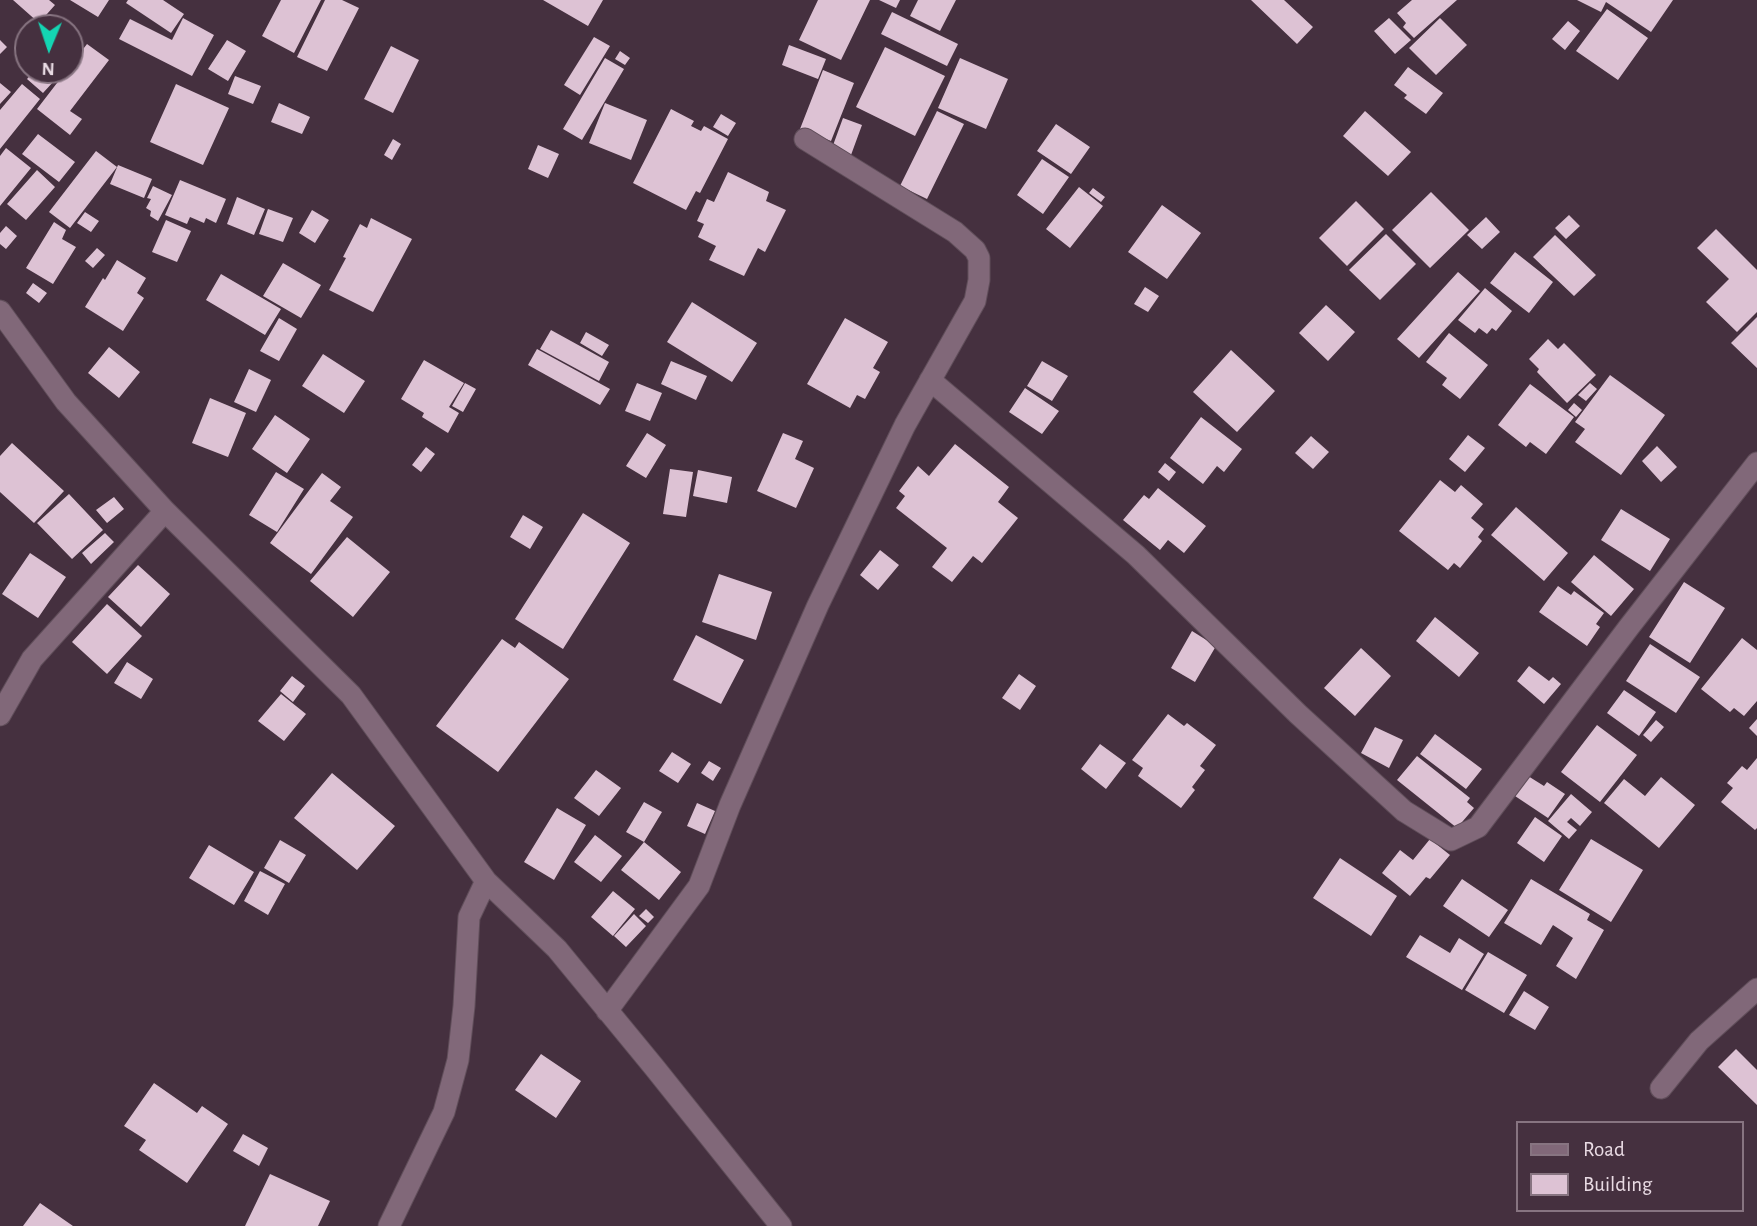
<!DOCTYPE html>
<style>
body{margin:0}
#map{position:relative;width:1757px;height:1226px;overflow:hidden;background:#45303f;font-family:"Alegreya Sans",sans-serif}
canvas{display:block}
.legend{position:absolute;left:1516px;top:1121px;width:228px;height:91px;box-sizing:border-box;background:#45303f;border:2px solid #877481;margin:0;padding:9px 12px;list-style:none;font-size:21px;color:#e9dbe4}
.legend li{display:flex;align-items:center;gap:14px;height:35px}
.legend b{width:35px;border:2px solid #877481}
.north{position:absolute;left:14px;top:14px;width:70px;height:70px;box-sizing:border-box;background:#45303f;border:2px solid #877481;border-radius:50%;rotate:182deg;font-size:19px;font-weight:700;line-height:28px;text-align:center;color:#e9dbe4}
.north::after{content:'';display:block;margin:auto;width:24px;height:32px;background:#14d5b3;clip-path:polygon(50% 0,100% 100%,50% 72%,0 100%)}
</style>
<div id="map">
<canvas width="1757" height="1226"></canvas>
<ul class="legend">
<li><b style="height:9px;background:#816879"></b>Road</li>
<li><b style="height:19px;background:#ddc2d4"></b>Building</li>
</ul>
<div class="north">N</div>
</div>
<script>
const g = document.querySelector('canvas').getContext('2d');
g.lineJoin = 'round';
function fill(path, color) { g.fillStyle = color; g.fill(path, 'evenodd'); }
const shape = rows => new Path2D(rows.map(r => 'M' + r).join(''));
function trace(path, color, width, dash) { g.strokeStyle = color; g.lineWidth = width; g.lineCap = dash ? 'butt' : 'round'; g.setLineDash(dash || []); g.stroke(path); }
fill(shape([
 [13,0,49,0,55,5,39,23],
 [70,0,109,0,98,17],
 [128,0,163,0,184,14,171,33,126,3],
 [281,0,321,0,294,53,262,36],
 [325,0,342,0,359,8,327,71,297,57],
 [543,0,603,0,588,26],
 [818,0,870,0,841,60,799,40],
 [879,0,900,0,896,8],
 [918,0,956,0,940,31,910,16],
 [1251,0,1284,0,1313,27,1297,44],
 [1412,0,1457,0,1414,38,1403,27,1406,23,1397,13],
 [1577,0,1673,0,1651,32,1606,2,1601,12],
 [1607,9,1648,38,1618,80,1576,51],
 [892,12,958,44,947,66,881,34],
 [183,18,214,35,192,76,119,39,130,19,172,40],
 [1389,18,1411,40,1395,54,1374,31],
 [1440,18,1467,45,1436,75,1409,48],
 [1568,21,1580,31,1565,50,1552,39],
 [594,37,610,46,580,95,564,85],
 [0,40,7,47,0,54],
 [227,40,246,51,228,81,208,69],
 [87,44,109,60,70,111,82,119,70,135,37,109,67,70,70,70,70,66],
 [789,45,826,59,818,79,782,65],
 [391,46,419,60,393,113,364,99],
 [885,47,945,76,915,136,856,107],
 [70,49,77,55,70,63],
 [620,51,630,58,625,65,615,59],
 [605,58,624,69,582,140,563,129],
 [960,58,1008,79,986,129,938,108],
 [1408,67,1443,93,1426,114,1404,98,1407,95,1394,85],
 [35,70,64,70,43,93,27,79],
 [823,70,854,83,831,141,800,129],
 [235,76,261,86,253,104,228,94],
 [0,83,11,92,0,104],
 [22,84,40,99,0,149,0,110],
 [176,84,229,108,203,165,150,142],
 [279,103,310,117,302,134,271,122],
 [605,103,647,120,631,160,589,143],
 [671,109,694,121,691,126,701,131,704,126,728,139,700,193,696,191,686,210,633,183],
 [937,111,964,124,927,199,900,186],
 [1365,111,1411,152,1388,176,1343,136],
 [721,114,736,123,728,136,713,127],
 [843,118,862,125,851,155,832,148],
 [1056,124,1090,147,1071,174,1037,151],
 [38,134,75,162,59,182,22,154],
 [393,139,401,144,392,160,384,155],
 [538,145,559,154,548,178,528,169],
 [6,148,31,168,0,206,0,156],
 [96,151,117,167,70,228,49,212],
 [1042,159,1069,177,1043,214,1017,195],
 [118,165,152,179,144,198,110,184],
 [37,170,55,187,26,220,7,204],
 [728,172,769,192,766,201,786,210,765,252,758,248,744,276,709,260,716,246,698,237,704,224,697,221,707,199,714,202],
 [180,180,226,199,216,223,206,218,204,223,190,217,187,224,165,215],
 [153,186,172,195,158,221,150,216,151,211,146,208,151,199,147,198],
 [1079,187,1103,206,1070,248,1046,229],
 [1093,188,1105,197,1101,202,1089,193],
 [1431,192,1469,230,1430,268,1392,230],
 [237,197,265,209,254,235,227,224],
 [1356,201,1384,229,1347,266,1319,238],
 [1162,205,1201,233,1167,279,1128,252],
 [268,209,293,218,283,242,259,234],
 [312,210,329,220,315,243,299,233],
 [85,212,99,221,91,232,77,223],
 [1569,215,1580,226,1566,239,1555,228],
 [1486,217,1500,232,1482,249,1467,235],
 [371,218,412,239,373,312,329,290,346,258,343,257,360,224,367,228],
 [166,220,191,231,177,262,152,252],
 [54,222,66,230,62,239,76,247,53,284,26,268],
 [6,226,17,236,6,249,0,244,0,233],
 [1716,229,1757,270,1757,312,1737,332,1706,302,1729,279,1697,248],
 [1386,234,1416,264,1380,300,1349,270],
 [1555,235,1596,275,1574,296,1533,257],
 [97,248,105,255,93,268,85,261],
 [1515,252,1553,282,1529,313,1490,283],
 [117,260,146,278,137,293,144,298,123,331,85,307,103,278,105,280],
 [283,263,321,285,301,318,263,296],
 [1458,272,1480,291,1419,358,1397,339],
 [221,274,281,309,265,335,206,300],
 [33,283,47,293,39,303,26,293],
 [1145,287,1159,296,1148,312,1134,304],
 [1485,288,1512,311,1496,331,1492,328,1487,334,1479,328,1475,333,1458,320],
 [692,302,757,343,732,382,667,342],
 [1326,305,1355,332,1328,361,1299,333],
 [1757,317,1757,368,1731,343],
 [279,318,297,329,279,361,260,351],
 [845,318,888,342,873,368,880,372,865,399,857,395,850,408,807,384],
 [551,330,609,362,599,381,540,349],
 [586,332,609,345,602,356,580,343],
 [1449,333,1488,365,1460,399,1442,385,1447,378,1426,362],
 [1548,339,1558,349,1564,343,1596,375,1567,403,1537,372,1539,369,1529,359],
 [109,347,140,372,119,398,88,373],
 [537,349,610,389,600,405,528,365],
 [1231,350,1275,391,1237,432,1193,392],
 [323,354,365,381,344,413,302,386],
 [424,360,464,383,449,407,459,413,448,433,422,417,424,413,401,399],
 [671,361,707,376,696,400,661,384],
 [1042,361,1068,376,1052,401,1027,386],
 [249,369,271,380,256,412,234,402],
 [1610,375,1665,415,1621,475,1575,442,1585,429,1575,422],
 [465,383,476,389,463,412,452,406],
 [637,383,662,393,650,421,625,411],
 [1590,383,1597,389,1586,401,1578,395],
 [1530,384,1574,417,1546,454,1530,442,1526,447,1498,425],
 [1025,388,1059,411,1042,434,1009,412],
 [210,398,246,413,228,457,192,443],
 [1574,403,1582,410,1576,417,1568,410],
 [275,415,310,439,287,473,252,449],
 [1201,417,1242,449,1224,472,1217,466,1203,484,1170,458],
 [647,433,666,445,646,478,626,466],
 [783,433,803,441,795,459,814,468,796,508,757,491],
 [1468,435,1485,448,1465,472,1449,459],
 [1311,436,1329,452,1313,469,1295,453],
 [12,443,64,491,34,523,0,492,0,456],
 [955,444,1009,487,998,502,1018,518,982,563,973,556,952,582,932,567,947,548,896,508,905,496,899,491,918,466,929,476],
 [1657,446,1677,467,1661,482,1642,461],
 [426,447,435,454,421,472,412,465],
 [1165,463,1176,472,1169,481,1158,472],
 [670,469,693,472,686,517,663,514],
 [698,470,732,477,727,503,693,496],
 [276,472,304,489,277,532,249,515],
 [322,473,341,487,330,501,353,517,311,574,270,543],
 [1440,480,1455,492,1461,485,1483,504,1471,518,1484,529,1478,537,1482,541,1460,568,1454,563,1448,570,1399,531],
 [1158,488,1206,526,1184,553,1168,540,1160,550,1123,520,1144,495,1149,499],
 [69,494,103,530,72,559,37,523],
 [114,497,124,509,107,523,96,510],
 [1516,507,1568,553,1544,581,1491,535],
 [1621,509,1670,539,1650,571,1601,540],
 [583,513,630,543,563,649,515,619],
 [523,515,543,527,530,549,510,537],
 [105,533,114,542,91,564,82,553],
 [347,537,390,572,353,617,310,581],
 [880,550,899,565,878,590,860,575],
 [30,553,66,577,38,618,2,594],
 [1594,555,1634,589,1611,616,1571,582],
 [138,565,170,594,141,627,108,597],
 [719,574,772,592,756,640,702,622],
 [1684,582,1725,608,1690,663,1649,637],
 [1558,586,1571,595,1574,591,1604,613,1596,624,1600,627,1587,646,1539,612],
 [107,604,142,636,107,674,72,642],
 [1435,617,1479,653,1459,677,1416,641],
 [1192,631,1216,646,1195,682,1171,668],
 [696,635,744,660,721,704,673,680],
 [1742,638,1757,650,1757,701,1744,716,1734,708,1730,712,1701,689],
 [502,639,515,648,519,642,569,679,498,772,436,726],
 [1650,644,1700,677,1676,713,1626,681],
 [1361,648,1391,676,1355,716,1324,688],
 [127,662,153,679,141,699,114,683],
 [1529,666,1549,681,1553,677,1561,684,1544,704,1517,681],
 [1019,674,1036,686,1020,710,1002,698],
 [292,676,305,686,293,702,280,691],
 [1624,690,1656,712,1639,736,1607,713],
 [281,694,306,714,284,741,258,721],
 [1168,714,1184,726,1187,723,1216,745,1200,766,1205,770,1192,787,1195,790,1181,808,1138,776,1143,768,1132,760],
 [1757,719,1757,736,1749,728],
 [1656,720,1664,727,1651,742,1643,735],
 [1597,725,1637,755,1600,802,1561,772],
 [1375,727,1403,740,1389,768,1361,753],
 [1435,734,1482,769,1466,789,1420,754],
 [1100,744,1126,763,1106,789,1081,769],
 [672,752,691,764,678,783,659,771],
 [1417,756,1470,798,1467,802,1474,808,1457,828,1397,780],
 [1757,758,1757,828,1755,830,1721,802,1733,788,1727,783,1742,766,1747,770],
 [709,761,721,768,713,781,701,773],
 [596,770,621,788,599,816,574,798],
 [332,773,395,826,357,870,294,818],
 [1528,776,1544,786,1547,782,1565,794,1548,818,1515,796],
 [1661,777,1695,805,1659,848,1604,803,1624,779,1645,796],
 [1571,794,1592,812,1580,826,1571,818,1567,822,1577,830,1569,839,1548,821],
 [644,802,662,812,644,842,626,832],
 [697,803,715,811,705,834,687,826],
 [557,808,586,825,554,880,524,862],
 [1535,817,1562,836,1544,862,1517,843],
 [595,835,622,856,601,882,574,862],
 [1430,839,1450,855,1430,879,1426,877,1410,896,1382,873,1400,850,1413,860],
 [1591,839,1643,870,1611,922,1559,890],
 [280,840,306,855,289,883,264,868],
 [644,842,681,872,659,900,621,870],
 [209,845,254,872,234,905,189,878],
 [1340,858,1397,896,1371,936,1313,898],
 [260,871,285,884,268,915,244,901],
 [1462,879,1508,910,1489,937,1443,906],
 [1531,879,1590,914,1587,920,1604,930,1576,979,1556,966,1573,938,1553,925,1541,945,1504,923],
 [613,891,635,909,613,936,591,917],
 [646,909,654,917,648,923,639,916],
 [634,914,646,926,626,947,614,936],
 [1420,935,1450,953,1459,938,1484,954,1462,990,1406,957],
 [1488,952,1527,975,1504,1013,1465,990],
 [1524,991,1549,1007,1535,1030,1509,1015],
 [1736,1049,1757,1070,1757,1105,1718,1067],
 [541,1054,581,1081,556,1118,515,1090],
 [154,1083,197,1113,202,1106,228,1124,187,1183,139,1150,146,1140,124,1126],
 [243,1134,268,1148,259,1166,233,1151],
 [270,1174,330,1201,318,1226,245,1226],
 [40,1203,73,1226,23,1226]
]), '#ddc2d4');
const minor = shape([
 [0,311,66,402,165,511,351,695,486,881,557,949,654,1067,781,1226],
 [930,380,1136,555,1298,714,1404,811,1451,840,1478,827,1629,627,1757,463],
 [0,715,32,659,165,511],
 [607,1011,699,886,730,805,818,605,905,425,975,301,979,280,979,258,975,250,955,232,805,139],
 [1661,1088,1699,1041,1757,989],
 [389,1226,444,1112,458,1060,464,1006,469,917,486,881]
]);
trace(minor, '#604e5a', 23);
trace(minor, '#816879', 21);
</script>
